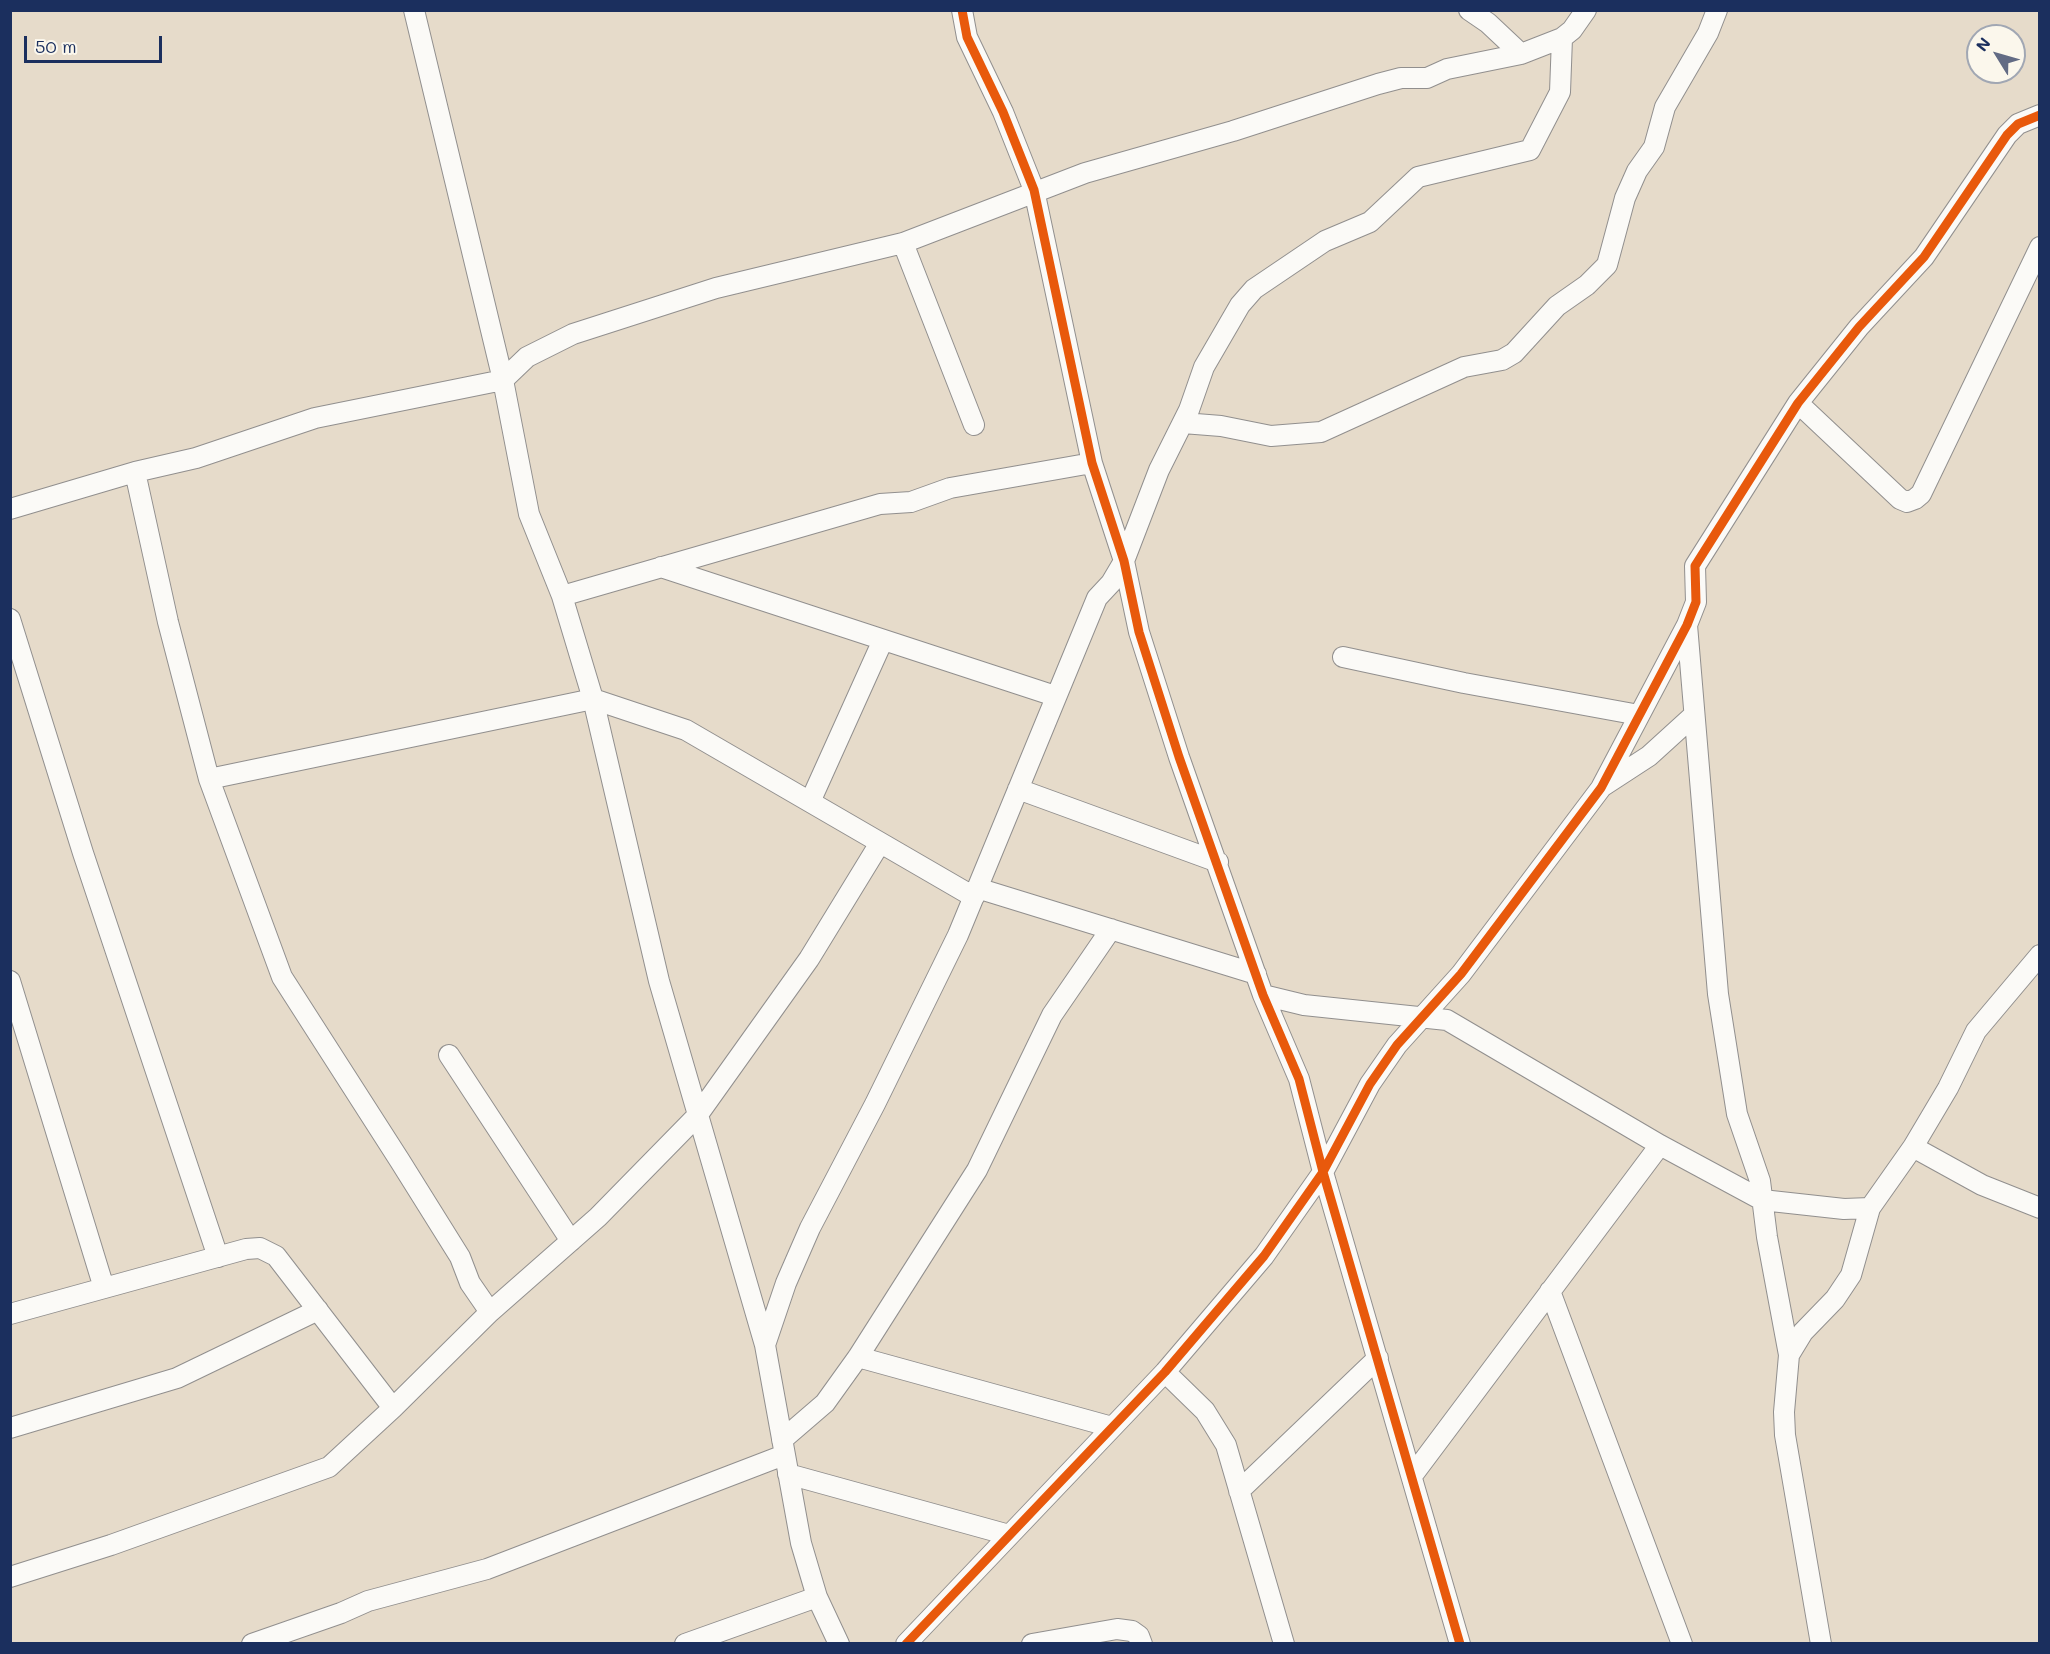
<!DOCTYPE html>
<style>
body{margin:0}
#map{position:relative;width:2050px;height:1654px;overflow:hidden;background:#e6dbca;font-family:Mali,sans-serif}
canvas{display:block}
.frame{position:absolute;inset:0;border:12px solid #1b2f5e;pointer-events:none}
.north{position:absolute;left:1966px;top:24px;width:60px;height:60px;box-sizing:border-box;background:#fbf7ec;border:2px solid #a1a7b3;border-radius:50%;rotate:307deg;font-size:16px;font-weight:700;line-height:24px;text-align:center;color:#1b2f5e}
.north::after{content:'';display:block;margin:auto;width:21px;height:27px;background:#626b84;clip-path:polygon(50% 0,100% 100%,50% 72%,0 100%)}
.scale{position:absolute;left:24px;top:36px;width:138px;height:27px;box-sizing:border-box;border:3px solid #1b2f5e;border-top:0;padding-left:8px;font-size:18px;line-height:21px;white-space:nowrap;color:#1b2f5e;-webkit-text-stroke:4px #fbf7ec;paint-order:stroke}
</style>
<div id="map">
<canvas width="2050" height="1654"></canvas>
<div class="frame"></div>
<div class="north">N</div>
<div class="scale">50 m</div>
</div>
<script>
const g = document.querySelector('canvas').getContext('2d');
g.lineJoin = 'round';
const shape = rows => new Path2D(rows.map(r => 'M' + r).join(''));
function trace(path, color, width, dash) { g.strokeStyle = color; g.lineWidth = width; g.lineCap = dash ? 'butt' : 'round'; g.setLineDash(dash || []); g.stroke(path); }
const minor = shape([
 [414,10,503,380,529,514,562,596,593,699,659,981,765,1345,801,1543,817,1597,839,1644],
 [962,10,967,37,1003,112,1034,190,1092,463,1124,561,1139,632,1179,757,1263,995,1299,1079,1323,1172,1460,1644],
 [1469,10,1488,23,1521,54],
 [903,243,974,425],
 [1798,403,1900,499,1907,502,1915,499,1921,494,2040,247],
 [1183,423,1221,426,1271,436,1321,432,1464,367,1502,360,1514,353,1557,306,1587,285,1607,265,1625,198,1637,171,1654,147,1665,107,1708,33,1717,10],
 [135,472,168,622,209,779,282,977,400,1161,460,1257,470,1283,490,1312],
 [10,509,135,472,196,458,315,418,503,380,527,357,573,334,716,288,903,243,1085,173,1233,131,1378,84,1401,78,1427,78,1447,69,1521,54,1562,38,1572,30,1586,10],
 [661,567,1055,696],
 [562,596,880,504,911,502,950,488,1092,463],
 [10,619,83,853,218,1257],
 [1687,625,1718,994,1737,1114,1760,1181,1767,1237,1789,1355,1784,1412,1785,1435,1821,1644],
 [1343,657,1464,683,1639,715],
 [209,779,593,699,686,730,974,897],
 [1603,786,1649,756,1693,716],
 [1018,789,1218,862],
 [810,802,883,640],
 [977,888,1256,974],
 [10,981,104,1288],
 [1263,995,1304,1005,1447,1020,1660,1145,1762,1200,1844,1209,1870,1208],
 [449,1055,571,1241],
 [1913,1147,1982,1185,2040,1208],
 [1550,1291,1682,1644],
 [10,1314,246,1249,260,1248,276,1256,393,1408],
 [765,1345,786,1283,810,1228,875,1104,958,935,1097,598,1111,583,1124,561,1159,470,1189,410,1204,367,1240,305,1254,289,1325,241,1370,222,1418,177,1530,150,1560,92,1562,38],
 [1789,1355,1803,1332,1835,1299,1851,1275,1870,1208,1913,1147,1948,1088,1976,1031,2040,955],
 [858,1357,1112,1427],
 [1165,1372,1205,1411,1226,1445,1284,1644],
 [10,1428,177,1378,318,1310],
 [782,1440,825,1403,858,1357,977,1170,1052,1015,1111,929],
 [788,1474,1009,1535],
 [1412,1476,1660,1145],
 [1239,1491,1378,1358],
 [10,1577,111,1545,329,1467,393,1408,490,1312,598,1217,697,1116,809,959,880,843],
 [252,1644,341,1613,368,1601,487,1569,784,1455],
 [685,1644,817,1597],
 [906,1644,1165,1372,1264,1256,1323,1172,1370,1084,1397,1045,1461,974,1601,788,1687,625,1696,602,1695,566,1798,403,1859,327,1924,257,2007,135,2018,124,2040,115],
 [1032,1644,1117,1629,1132,1631,1139,1636,1142,1644]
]);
trace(minor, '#918f8e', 22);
trace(minor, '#fbfaf7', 20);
trace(shape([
 [962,10,967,37,1003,112,1034,190,1092,463,1124,561,1139,632,1179,757,1263,995,1299,1079,1323,1172,1460,1644],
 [906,1644,1165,1372,1264,1256,1323,1172,1370,1084,1397,1045,1461,974,1601,788,1687,625,1696,602,1695,566,1798,403,1859,327,1924,257,2007,135,2018,124,2040,115]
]), '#e8590c', 9);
</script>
